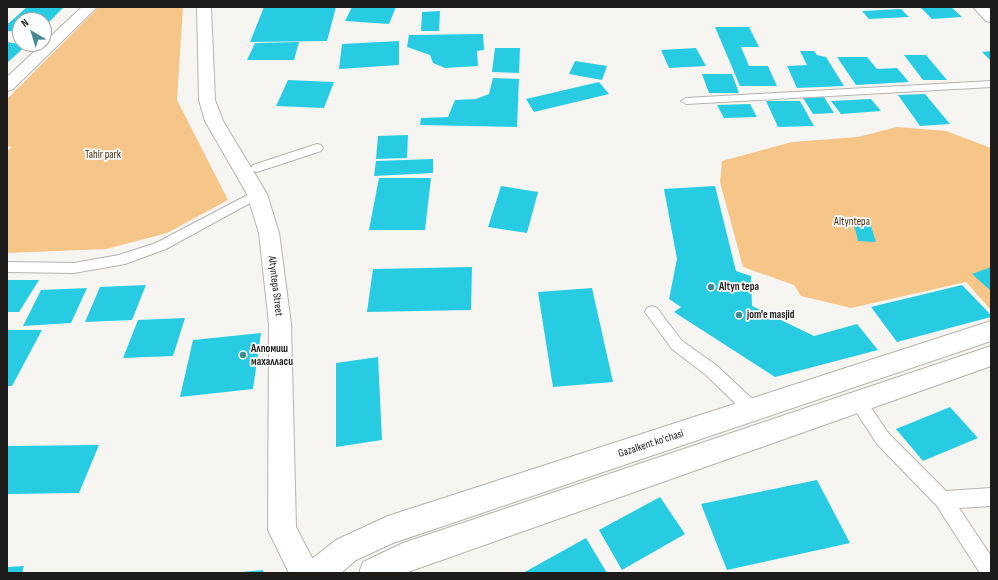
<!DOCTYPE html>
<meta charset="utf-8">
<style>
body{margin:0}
#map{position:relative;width:998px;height:580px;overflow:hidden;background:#f7f5f2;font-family:"Sofia Sans Condensed",sans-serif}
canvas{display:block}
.frame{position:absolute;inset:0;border:8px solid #1d1c1b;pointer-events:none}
.north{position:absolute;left:12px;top:12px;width:40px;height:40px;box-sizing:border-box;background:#fff;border:1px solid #a5a4a4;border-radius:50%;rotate:322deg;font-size:11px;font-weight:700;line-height:16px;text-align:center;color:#1d1c1b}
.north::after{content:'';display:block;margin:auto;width:14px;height:18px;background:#448a95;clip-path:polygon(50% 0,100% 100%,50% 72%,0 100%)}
</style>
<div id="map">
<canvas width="998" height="580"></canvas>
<div class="frame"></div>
<div class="north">N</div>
</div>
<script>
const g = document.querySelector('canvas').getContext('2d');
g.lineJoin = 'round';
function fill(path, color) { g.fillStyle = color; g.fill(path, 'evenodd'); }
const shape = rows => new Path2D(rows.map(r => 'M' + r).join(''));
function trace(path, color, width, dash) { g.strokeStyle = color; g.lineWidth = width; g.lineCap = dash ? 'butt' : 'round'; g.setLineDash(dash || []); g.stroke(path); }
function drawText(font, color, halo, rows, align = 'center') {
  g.font = font + ' "Sofia Sans Condensed",sans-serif'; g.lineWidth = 3.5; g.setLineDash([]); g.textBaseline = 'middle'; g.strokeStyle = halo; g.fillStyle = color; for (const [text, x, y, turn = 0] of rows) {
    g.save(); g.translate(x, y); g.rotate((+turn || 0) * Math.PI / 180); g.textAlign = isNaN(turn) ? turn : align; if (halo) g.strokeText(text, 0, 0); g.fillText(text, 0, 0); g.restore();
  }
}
fill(shape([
 [99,7,183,7,177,100,228,200,167,233,106,249,7,253,7,152,11,147,7,146,7,99],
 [897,127,946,131,991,148,991,310,966,282,851,308,801,296,794,285,743,267,720,182,722,161,792,142,858,137]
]), '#f6c588');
fill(shape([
 [27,7,33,7,63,8,44,27,44,20,20,20,20,32,7,31,7,23,9,23],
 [264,7,336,7,327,41,250,42],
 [352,7,396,7,389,24,345,21],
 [920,7,951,7,962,17,932,19],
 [901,9,909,17,869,19,862,11],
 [440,11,439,31,421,31,422,12],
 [715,27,749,27,759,47,741,47,749,66,768,66,777,86,740,86],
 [483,34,484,50,477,51,478,66,445,68,433,63,430,55,407,47,409,35],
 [399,41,399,65,339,69,342,44],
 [7,42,20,44,28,44,7,63],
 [299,42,294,60,247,60,255,43],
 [495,48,520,48,519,73,492,72],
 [696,48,706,66,669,68,661,50],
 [800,51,814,51,817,55,826,57,844,86,797,88,787,66,807,65],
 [991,51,991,61,982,52],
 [904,55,926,55,947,80,923,80],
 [837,57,867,57,877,69,897,68,909,82,856,85],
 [575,61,607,66,602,80,569,74],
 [702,74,732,74,739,93,709,93],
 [493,78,519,79,517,127,420,125,421,118,448,117,455,100,476,99,489,94],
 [288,80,334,82,324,108,276,106],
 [599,82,609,94,534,112,526,99],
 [925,94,950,124,920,126,898,95],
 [824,97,834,113,813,114,803,98],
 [871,99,881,111,841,114,831,101],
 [766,101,800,101,814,126,778,127],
 [750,104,757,117,724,118,717,105],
 [408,135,407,158,376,159,378,136],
 [433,159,433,173,374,176,376,161],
 [379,178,431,178,425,230,369,230],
 [501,186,538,192,527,233,488,227],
 [715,186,736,271,751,276,752,306,814,336,857,324,878,350,775,377,674,312,681,307,669,299,677,259,664,189],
 [854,225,871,226,876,242,858,241],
 [472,267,471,310,367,312,373,269],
 [991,267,991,291,972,274],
 [7,280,39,280,19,312,7,312],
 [146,285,132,320,85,322,100,287],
 [962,285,991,315,991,317,897,342,871,307],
 [87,288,71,323,23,326,41,290],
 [592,288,613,382,553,387,538,292],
 [185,318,173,356,123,358,138,320],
 [7,330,42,330,12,386,7,386],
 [261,333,253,389,180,397,193,340],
 [378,357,382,440,336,447,336,363],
 [950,407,978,438,923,461,896,429],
 [99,445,79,493,7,494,7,446],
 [817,480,850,543,727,570,701,504],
 [660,497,685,534,622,570,599,530],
 [586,538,607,573,523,573],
 [24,566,22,573,7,573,7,567],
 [263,570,263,573,242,573,242,572]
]), '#27cce3');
const service = shape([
 [991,81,991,87,686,104,681,101,686,98,991,81],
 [317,144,321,145,323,148,321,151,257,172,253,171,251,168,253,165,317,144],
 [257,190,261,191,263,194,261,197,166,249,125,264,74,273,7,272,7,262,74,263,119,255,156,243,257,190],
 [652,306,657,308,682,341,716,365,759,405,761,410,759,415,753,417,747,415,706,375,672,349,645,312,647,308,652,306],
 [857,394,863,396,889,434,946,491,991,488,991,506,959,508,991,556,991,573,980,573,937,506,877,444,849,401,851,396,857,394]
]);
const minor = shape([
 [82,7,97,7,13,89,7,91,7,77,82,7],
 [197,7,211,7,215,100,223,121,267,194,279,233,291,324,296,527,320,573,289,573,268,530,269,324,259,233,247,194,205,121,199,100,197,7]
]);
const secondary = shape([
 [973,7,988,7,991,10,991,22,986,21,973,7],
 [991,321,991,341,393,543,356,560,341,573,304,573,308,562,336,540,388,516,991,321],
 [991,346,991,366,405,573,359,573,363,562,403,543,991,346]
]);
trace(service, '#b6b3b0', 2);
trace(minor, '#b6b3b0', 2);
trace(secondary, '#b6b3b0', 2);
fill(service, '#fff');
fill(minor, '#fff');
fill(secondary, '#fff');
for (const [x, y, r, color] of [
 [711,287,4,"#448a95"],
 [739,315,4,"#448a95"],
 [243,355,4,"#448a95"]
]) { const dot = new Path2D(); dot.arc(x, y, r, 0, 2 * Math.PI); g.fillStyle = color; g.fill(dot); trace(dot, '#fff', 1.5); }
drawText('11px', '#472d06', '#fff', [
 ["Tahir park",103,155],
 ["Altyntepa",852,222]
]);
drawText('11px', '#1d1c1b', '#fff', [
 ["Altyntepa Street",275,286,83],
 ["Gazalkent ko'chasi",651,444,-18]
]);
drawText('bold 11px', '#1d1c1b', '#fff', [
 ["Altyn tepa",719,287],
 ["jom'e masjid",747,315],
 ["Алпомиш",251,349],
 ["махалласи",251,362]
], 'left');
</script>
